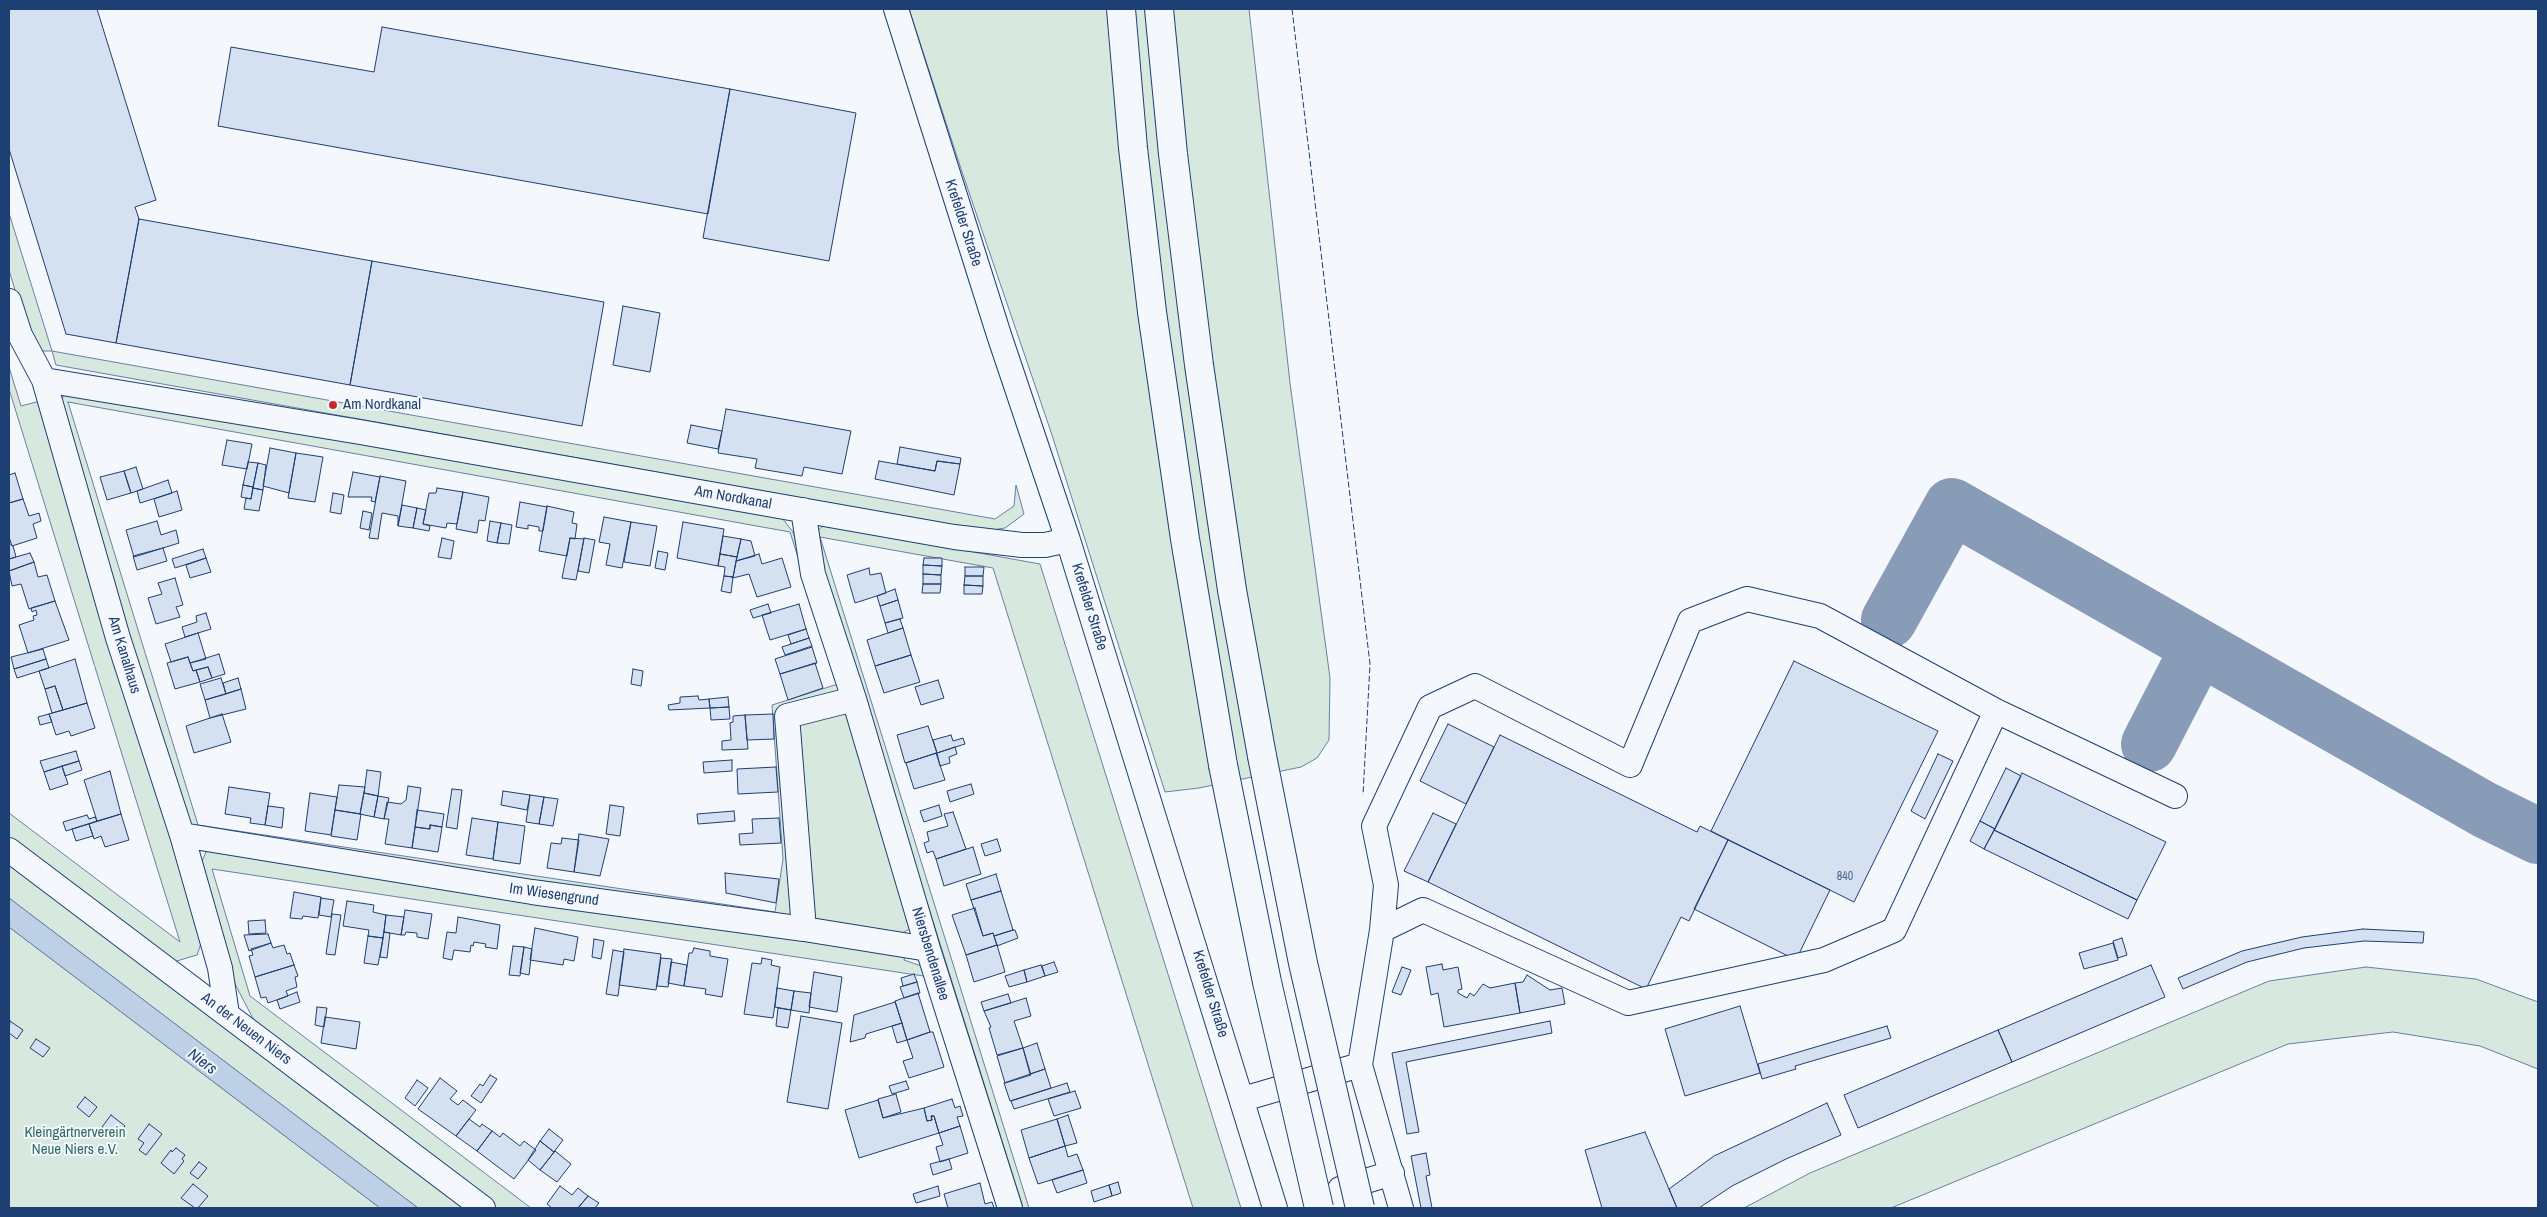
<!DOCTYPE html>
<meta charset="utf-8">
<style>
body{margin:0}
#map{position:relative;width:2547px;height:1217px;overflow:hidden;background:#f4f7fb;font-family:"Archivo Narrow",sans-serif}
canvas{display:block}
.frame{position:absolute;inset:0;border:10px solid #1d3f73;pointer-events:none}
</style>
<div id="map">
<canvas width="2547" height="1217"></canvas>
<div class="frame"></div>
</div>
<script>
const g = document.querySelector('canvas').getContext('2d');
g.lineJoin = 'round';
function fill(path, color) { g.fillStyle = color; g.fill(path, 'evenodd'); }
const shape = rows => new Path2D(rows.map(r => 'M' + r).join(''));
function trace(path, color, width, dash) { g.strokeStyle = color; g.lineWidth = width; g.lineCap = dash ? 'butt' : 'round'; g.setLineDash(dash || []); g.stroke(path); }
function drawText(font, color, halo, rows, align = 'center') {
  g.font = font + ' "Archivo Narrow",sans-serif'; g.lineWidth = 4; g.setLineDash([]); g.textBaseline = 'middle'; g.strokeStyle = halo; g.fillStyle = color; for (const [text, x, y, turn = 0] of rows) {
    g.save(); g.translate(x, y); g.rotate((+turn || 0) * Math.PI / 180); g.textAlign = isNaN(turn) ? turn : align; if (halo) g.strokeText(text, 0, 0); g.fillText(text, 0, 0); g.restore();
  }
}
const green = shape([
 [909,9,1249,9,1290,383,1330,678,1329,740,1317,758,1301,767,1199,788,1165,792,1051,432,962,172,909,9],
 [9,213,52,351,995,519,1014,506,1016,485,1024,514,1005,528,987,531,56,365,52,351,42,351,26,327,9,270,9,213],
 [9,367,21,406,40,401,204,935,197,955,170,963,9,842,9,813,180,942,9,389,9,367],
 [79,392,782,518,793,532,843,692,782,709,793,915,788,920,200,830,185,821,58,407,65,393,79,392],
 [68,402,790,532,838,684,772,705,783,859,775,912,198,825,68,402],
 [824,525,1040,564,1241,1208,1193,1208,993,568,820,537,1029,1208,1023,1208,814,542,813,535,824,525],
 [848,710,914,927,896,936,823,925,814,918,798,726,800,721,848,710],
 [216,850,906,952,904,960,927,968,930,977,212,869,250,996,531,1208,495,1208,259,1030,235,984,199,868,206,852,216,850],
 [9,857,472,1208,418,1208,9,898,9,857],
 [9,927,380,1208,9,1208,9,927],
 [2366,967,2476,979,2538,1002,2538,1069,2480,1046,2393,1032,2288,1044,1891,1208,1744,1208,1810,1173,2269,981,2366,967]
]);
fill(green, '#d7e8df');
trace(green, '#687fa3', 1);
const water = shape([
 [9,898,418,1208,380,1208,9,927,9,898]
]);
fill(water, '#bed0e5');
trace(water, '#687fa3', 1);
trace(shape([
 [1889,620,1952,506,2485,810,2538,836],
 [2149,744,2199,647]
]), '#889bb7', 56);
const building = shape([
 [9,9,97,9,156,200,135,207,139,219,116,343,66,334,9,149,9,9],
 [382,27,730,89,708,214,218,126,231,47,374,72,382,27],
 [730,89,856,113,829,261,703,238,730,89],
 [139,219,372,261,350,385,116,343,139,219],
 [372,261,604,302,582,426,350,385,372,261],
 [623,306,660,313,650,372,613,365,623,306],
 [726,409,851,431,842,474,804,467,802,476,755,468,757,459,718,453,726,409],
 [691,425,722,431,718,449,687,443,691,425],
 [227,440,252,444,247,469,222,465,227,440],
 [900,447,961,458,960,464,937,461,935,471,897,464,900,447],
 [270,448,296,453,289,493,263,486,270,448],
 [296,453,323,457,315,502,288,498,296,453],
 [879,461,935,471,937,461,960,464,954,495,875,479,879,461],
 [248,462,258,463,253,487,243,485,248,462],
 [258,463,266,465,263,490,253,488,258,463],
 [136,467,143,489,131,493,124,471,136,467],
 [124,471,131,493,107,500,100,477,124,471],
 [353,472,380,477,375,502,371,501,372,497,348,497,353,472],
 [15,473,23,499,9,503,9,475,15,473],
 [380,476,406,481,398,526,398,516,382,513,378,539,369,538,380,476],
 [168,480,172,493,140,503,137,491,168,480],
 [243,485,253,487,251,499,241,497,243,485],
 [253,488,263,490,259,511,244,509,246,498,251,499,253,488],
 [437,488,463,492,457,524,447,523,446,528,423,524,429,493,436,493,437,488],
 [177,491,182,510,159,517,154,499,177,491],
 [463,492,489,497,485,521,479,520,477,533,456,529,463,492],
 [333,493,344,495,341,514,330,512,333,493],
 [23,499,29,516,39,513,41,521,33,524,37,538,12,546,9,537,9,503,23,499],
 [520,502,547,507,543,531,539,531,539,527,528,525,528,529,516,527,520,502],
 [402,505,417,508,413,528,398,526,402,505],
 [547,506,574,512,572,523,577,524,575,539,570,538,567,556,539,551,547,506],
 [417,508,426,510,423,524,430,526,429,531,413,528,417,508],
 [363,511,372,513,369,530,360,528,363,511],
 [604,517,631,522,622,568,606,565,610,544,599,542,604,517],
 [157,521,161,535,176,530,179,543,134,557,126,530,157,521],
 [490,521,501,523,497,543,487,541,490,521],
 [631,522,657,526,650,566,624,562,631,522],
 [683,522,724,529,718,566,677,558,683,522],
 [501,523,512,525,509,544,497,543,501,523],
 [723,536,741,539,737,557,720,554,723,536],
 [442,538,454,541,451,559,438,557,442,538],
 [570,538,584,539,576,580,562,578,570,538],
 [584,538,595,540,589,573,578,571,584,538],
 [741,539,751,541,755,556,736,561,741,539],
 [9,543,13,546,16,557,9,559,9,543],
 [163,548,167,561,137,570,133,556,163,548],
 [203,549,206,558,175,568,172,559,203,549],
 [658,551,668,553,665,570,655,568,658,551],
 [30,553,34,562,9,571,9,559,30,553],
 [720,554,737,557,733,577,724,576,725,567,718,566,720,554],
 [759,554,762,564,782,558,791,587,757,597,749,574,733,578,736,561,759,554],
 [206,558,211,572,190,578,186,565,206,558],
 [924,558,942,558,942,566,923,565,924,558],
 [34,562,38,577,47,575,55,601,29,609,21,584,12,586,9,571,34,562],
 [923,565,942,566,941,575,923,574,923,565],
 [965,567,984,567,983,576,965,576,965,567],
 [869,568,870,575,881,573,886,593,855,603,847,575,869,568],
 [923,574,941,575,941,584,923,584,923,574],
 [724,576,733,577,731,593,721,591,724,576],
 [965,576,983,576,983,586,964,585,965,576],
 [175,578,183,605,176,607,180,617,156,624,148,598,162,594,158,583,175,578],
 [923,584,941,584,940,593,922,593,923,584],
 [964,585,983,586,982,594,964,594,964,585],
 [895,589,898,600,880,606,877,596,895,589],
 [898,600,903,618,885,623,880,606,898,600],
 [55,601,69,640,28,653,19,625,34,620,33,616,37,615,36,610,32,612,31,608,55,601],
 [768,604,771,613,753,618,750,610,768,604],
 [799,604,806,629,770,640,762,615,799,604],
 [206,613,211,629,185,637,182,627,197,622,196,616,206,613],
 [900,619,903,628,888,633,885,623,900,619],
 [903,628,911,655,875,666,867,640,903,628],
 [806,629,809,638,791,644,788,635,806,629],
 [198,633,206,659,190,663,188,657,171,662,165,644,198,633],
 [809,638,812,646,785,655,782,647,809,638],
 [812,647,817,663,780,674,775,659,812,647],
 [43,649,46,659,14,669,11,657,43,649],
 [219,654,225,674,212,678,208,667,193,671,190,663,219,654],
 [911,655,920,682,884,693,875,666,911,655],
 [188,657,193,671,196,670,200,682,175,689,167,663,188,657],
 [46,659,49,668,17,678,14,669,46,659],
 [75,659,87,703,63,710,55,686,45,689,39,671,75,659],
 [1794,661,1938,731,1854,902,1711,831,1794,661],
 [815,663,823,688,788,700,780,674,815,663],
 [208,667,212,678,200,682,196,670,208,667],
 [633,669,643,671,641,686,631,684,633,669],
 [221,678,226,694,205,700,200,684,221,678],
 [238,678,241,689,226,694,223,683,238,678],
 [938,680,944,698,921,705,915,687,938,680],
 [55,686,63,710,52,713,45,689,55,686],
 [241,689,246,709,210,718,205,700,241,689],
 [698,696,699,700,709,699,710,708,669,710,668,705,680,703,680,697,698,696],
 [728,697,729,707,710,708,709,699,728,697],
 [87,703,95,728,71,736,69,731,56,735,49,714,87,703],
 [729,707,730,719,711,720,710,708,729,707],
 [49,714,52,722,40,725,38,717,49,714],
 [222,714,231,742,194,753,186,726,222,714],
 [773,714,774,739,747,740,745,715,773,714],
 [745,715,748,749,722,750,722,741,731,740,730,723,733,722,733,716,745,715],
 [1448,724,1494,747,1466,804,1420,781,1448,724],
 [928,726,937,753,905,763,897,735,928,726],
 [951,735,953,741,963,738,965,744,937,753,933,740,951,735],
 [1500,735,1697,832,1700,826,1728,840,1689,921,1681,917,1646,989,1428,882,1500,735],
 [955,747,957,754,949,757,950,763,940,766,937,753,955,747],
 [76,751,79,761,44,772,40,761,76,751],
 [936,753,945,780,914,789,906,763,936,753],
 [1938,754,1953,761,1925,819,1911,811,1938,754],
 [732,760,732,771,704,773,703,762,732,760],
 [79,761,82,770,65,776,62,766,79,761],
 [62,766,68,784,50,790,44,772,62,766],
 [776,767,778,792,738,794,737,769,776,767],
 [2006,768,2021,776,1995,829,1980,821,2006,768],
 [367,770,381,772,378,796,364,793,367,770],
 [110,771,121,814,97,821,84,780,110,771],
 [2022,773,2166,842,2137,900,1994,830,2022,773],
 [971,784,974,794,950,802,947,791,971,784],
 [339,785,365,787,360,814,335,810,339,785],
 [408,786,421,788,412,848,385,844,389,819,384,819,387,802,401,804,406,800,408,786],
 [229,787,270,793,265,825,250,823,251,818,225,814,229,787],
 [452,789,462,790,457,829,446,827,452,789],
 [503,791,530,795,527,810,501,805,503,791],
 [310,793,337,797,331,835,305,831,310,793],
 [364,793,378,796,374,817,360,814,364,793],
 [530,795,544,797,539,824,526,822,530,795],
 [378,796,389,798,384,819,374,817,378,796],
 [544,797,558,799,553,826,539,824,544,797],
 [610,805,624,807,620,836,606,834,610,805],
 [939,805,942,816,924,822,920,811,939,805],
 [268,806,284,808,282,828,265,825,268,806],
 [335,810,361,814,357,840,331,836,335,810],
 [417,810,444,814,442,827,430,825,430,829,415,827,417,810],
 [734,811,735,821,698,824,697,814,734,811],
 [953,812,966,849,936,859,933,851,927,853,924,843,929,841,927,832,948,826,944,814,953,812],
 [1433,813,1456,824,1428,882,1404,871,1433,813],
 [121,814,129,840,105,847,101,836,94,839,89,824,121,814],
 [87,815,89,819,95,817,97,821,66,831,63,822,87,815],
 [472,818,498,822,493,859,466,855,472,818],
 [779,818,781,843,740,845,739,834,753,833,752,819,779,818],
 [1980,821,1995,829,1984,849,1970,841,1980,821],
 [498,822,525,826,520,864,493,860,498,822],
 [89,824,93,836,76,841,72,829,89,824],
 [430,825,442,827,438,852,412,848,415,827,430,829,430,825],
 [1994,830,2137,900,2128,919,1984,849,1994,830],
 [579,834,609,839,600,876,574,872,579,834],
 [562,838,579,840,574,872,547,868,551,843,561,844,562,838],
 [997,839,1001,851,985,856,981,844,997,839],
 [1728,840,1830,890,1796,960,1694,909,1728,840],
 [973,847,981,874,944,886,936,859,973,847],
 [725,873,779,879,776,903,726,893,725,873],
 [996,874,1001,891,971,900,966,884,996,874],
 [1001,891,1013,930,994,936,993,933,983,936,971,900,1001,891],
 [294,892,321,897,318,918,303,916,302,919,290,918,294,892],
 [321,898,334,900,331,917,319,915,321,898],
 [347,901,374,905,373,912,386,915,383,938,368,936,369,930,343,926,347,901],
 [975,908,983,936,993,933,997,945,966,955,952,915,975,908],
 [405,910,432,914,428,939,417,937,417,933,406,932,405,935,401,935,405,910],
 [332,914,341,915,335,955,326,954,332,914],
 [386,915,404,917,401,935,384,932,386,915],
 [458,917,500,925,497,949,485,947,486,944,474,942,473,946,471,945,470,952,454,950,452,960,443,958,447,932,456,933,458,917],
 [265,920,266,933,249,934,248,921,265,920],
 [535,928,578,937,574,961,564,959,563,965,530,960,535,928],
 [2363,929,2424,932,2423,943,2364,941,2304,948,2247,962,2183,989,2178,978,2242,951,2302,937,2363,929],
 [1013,930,1015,930,1018,938,997,946,994,936,1013,930],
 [384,932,390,933,387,958,380,957,384,932],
 [268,934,271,943,249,951,244,935,268,934],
 [368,936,383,938,378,965,364,963,368,936],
 [2122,938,2127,955,2118,958,2113,941,2122,938],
 [594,939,604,941,601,959,592,957,594,939],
 [271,943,273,948,284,945,287,954,290,953,294,965,255,977,249,956,253,955,251,949,271,943],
 [2113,943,2118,960,2084,969,2079,953,2113,943],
 [997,945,1005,972,974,982,966,955,997,945],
 [513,946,524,947,520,976,509,975,513,946],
 [524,947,532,949,529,975,520,973,524,947],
 [694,948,710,951,710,956,728,959,722,997,705,994,706,989,684,986,689,953,692,953,694,948],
 [624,949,661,954,656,990,619,985,624,949],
 [613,950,624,952,618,996,606,994,613,950],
 [661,958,672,959,668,987,657,986,661,958],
 [762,958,772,960,771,965,780,967,773,1018,744,1014,752,963,761,964,762,958],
 [671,962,687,965,684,986,668,983,671,962],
 [1054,962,1058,972,1045,976,1042,966,1054,962],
 [1442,964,1443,970,1458,967,1462,989,1458,990,1458,993,1467,998,1470,993,1474,996,1483,984,1490,988,1515,983,1520,1013,1444,1027,1438,993,1431,995,1426,967,1442,964],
 [294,965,298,976,295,977,297,987,286,991,288,996,268,1003,266,997,261,998,255,977,294,965],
 [1041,965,1045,976,1027,982,1024,970,1041,965],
 [2151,965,2165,997,2012,1062,1998,1030,2151,965],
 [1402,967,1411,970,1401,995,1392,992,1402,967],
 [1024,970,1027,982,1009,987,1005,976,1024,970],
 [814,972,842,977,837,1012,809,1007,814,972],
 [914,974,917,982,903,986,901,978,914,974],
 [1527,975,1550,990,1562,988,1565,1004,1520,1013,1515,983,1523,982,1527,975],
 [917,982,920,993,904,998,900,987,917,982],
 [777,988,794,991,791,1010,775,1007,777,988],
 [794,991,811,993,809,1013,791,1010,794,991],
 [297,992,300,1002,280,1009,277,1000,297,992],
 [918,993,930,1032,907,1040,895,1001,918,993],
 [1008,994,1011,1003,984,1011,981,1002,1008,994],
 [1026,998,1031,1016,1014,1021,1023,1048,997,1055,989,1028,991,1027,984,1011,1026,998],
 [895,1002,902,1023,866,1034,865,1038,850,1042,854,1015,895,1002],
 [1740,1006,1760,1073,1685,1096,1665,1029,1740,1006],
 [317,1007,327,1008,324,1027,315,1025,317,1007],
 [778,1008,791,1010,788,1028,776,1026,778,1008],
 [801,1016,842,1023,828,1109,787,1102,801,1016],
 [325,1017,360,1022,356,1049,321,1043,325,1017],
 [10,1021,23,1030,17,1039,9,1033,10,1021],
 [1550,1021,1552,1033,1406,1062,1419,1132,1407,1134,1392,1053,1550,1021],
 [902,1023,907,1040,897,1043,892,1026,902,1023],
 [1887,1026,1891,1038,1795,1066,1796,1069,1762,1079,1758,1064,1887,1026],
 [1998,1030,2012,1062,1858,1128,1844,1095,1998,1030],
 [930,1032,933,1032,944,1067,909,1078,903,1061,913,1058,907,1040,930,1032],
 [36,1039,50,1048,43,1057,30,1048,36,1039],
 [1037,1043,1045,1069,1030,1074,1023,1048,1037,1043],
 [1023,1048,1031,1075,1005,1083,997,1056,1023,1048],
 [1045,1069,1051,1088,1010,1101,1004,1083,1045,1069],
 [490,1075,497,1079,481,1103,471,1096,480,1084,483,1086,490,1075],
 [440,1078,457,1091,450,1099,458,1105,463,1100,476,1110,456,1136,418,1109,440,1078],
 [417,1080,428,1088,415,1106,405,1098,417,1080],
 [906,1081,909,1089,892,1094,889,1086,906,1081],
 [1067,1083,1070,1092,1014,1109,1011,1101,1067,1083],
 [1075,1091,1081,1108,1054,1116,1048,1099,1075,1091],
 [896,1094,901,1112,883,1118,878,1099,896,1094],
 [85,1097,97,1107,89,1117,77,1107,85,1097],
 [952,1099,955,1108,960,1106,963,1116,957,1117,960,1126,939,1133,934,1116,931,1116,932,1120,927,1121,924,1108,952,1099],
 [878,1100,883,1118,924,1108,927,1121,932,1120,931,1116,934,1116,939,1133,859,1158,845,1110,878,1100],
 [1827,1103,1841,1135,1786,1159,1732,1186,1699,1208,1677,1208,1669,1189,1714,1156,1827,1103],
 [111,1115,125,1126,116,1138,102,1127,111,1115],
 [1068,1115,1077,1143,1065,1146,1057,1119,1068,1115],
 [469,1119,480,1127,482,1124,492,1131,477,1151,456,1136,469,1119],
 [1057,1119,1065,1146,1029,1158,1021,1130,1057,1119],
 [149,1124,162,1134,146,1155,139,1150,144,1143,138,1139,149,1124],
 [960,1126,968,1153,940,1162,936,1147,943,1145,939,1133,960,1126],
 [549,1129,563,1140,554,1152,540,1141,549,1129],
 [492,1131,500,1137,503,1133,520,1146,524,1141,536,1150,514,1179,477,1151,492,1131],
 [1645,1132,1677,1208,1602,1208,1585,1150,1645,1132],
 [540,1141,554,1152,540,1170,528,1160,540,1141],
 [1065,1146,1068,1157,1077,1154,1083,1170,1038,1184,1029,1158,1065,1146],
 [176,1148,185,1155,182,1159,184,1161,174,1174,161,1163,171,1150,172,1152,176,1148],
 [555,1151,571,1164,557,1182,540,1170,555,1151],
 [1426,1153,1430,1175,1426,1176,1432,1208,1421,1208,1411,1156,1426,1153],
 [949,1159,952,1169,933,1175,930,1164,949,1159],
 [199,1162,207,1168,198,1179,190,1173,199,1162],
 [1083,1170,1087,1183,1057,1193,1052,1180,1083,1170],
 [1118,1182,1121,1193,1112,1196,1109,1185,1118,1182],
 [980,1183,985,1204,992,1202,994,1208,948,1208,944,1194,980,1183],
 [193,1184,208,1196,198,1208,195,1208,181,1198,193,1184],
 [1109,1185,1112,1196,1094,1202,1091,1191,1109,1185],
 [560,1186,572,1195,578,1188,588,1196,578,1208,552,1208,547,1204,560,1186],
 [938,1186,940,1196,916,1203,913,1194,938,1186],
 [588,1196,599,1203,595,1208,578,1208,588,1196]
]);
fill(building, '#d5e0f0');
trace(building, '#1d3f73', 1);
const minor = shape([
 [896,9,999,335,1068,540,1275,1208],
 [9,301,20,335,44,380,118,638,182,835,220,968,227,1014],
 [44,380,360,432,954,537,1022,545,1045,545,1068,540],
 [803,510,813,574,854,699,928,949,1010,1208],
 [182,835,532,892,804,929,928,949],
 [9,850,483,1208],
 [804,929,787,716,854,699],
 [1382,930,1423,910,1628,1003,1824,960,1894,930,1996,711],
 [1360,1065,1401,1208],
 [1243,1099,1360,1065,1382,930,1386,885,1374,826,1430,707,1475,686,1630,765,1690,621,1747,599,1820,616,1996,711,2175,796],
 [1345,1208,1340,1189,1392,1173]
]);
const highway = shape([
 [1121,9,1133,148,1152,312,1185,539,1223,765],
 [1159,9,1173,154,1199,365,1232,590,1262,756]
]);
trace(minor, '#1d3f73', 26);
trace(highway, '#1d3f73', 30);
trace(minor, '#f4f7fb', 24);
trace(highway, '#f4f7fb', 28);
const highwayBridge = shape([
 [1262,756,1303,963,1360,1208],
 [1223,765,1267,982,1319,1208]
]);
trace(highwayBridge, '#1d3f73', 30, []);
trace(highwayBridge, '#f4f7fb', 28);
trace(shape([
 [1292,9,1370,664,1363,795]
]), '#1d3f73', 1, [6, 2.5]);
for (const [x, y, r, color] of [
 [333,405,5,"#c62828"]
]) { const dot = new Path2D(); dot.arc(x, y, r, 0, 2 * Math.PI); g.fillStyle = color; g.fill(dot); trace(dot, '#f4f7fb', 2); }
drawText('12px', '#4b6792', null, [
 ["840",1845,877]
]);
drawText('15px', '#1d3f73', '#f4f7fb', [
 ["Krefelder Straße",963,223,72],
 ["Am Nordkanal",733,498,10],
 ["Krefelder Straße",1089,607,73],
 ["Am Kanalhaus",124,655,73],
 ["Im Wiesengrund",554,895,8],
 ["Niersbendenallee",930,954,73],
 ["Krefelder Straße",1210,994,73],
 ["An der Neuen Niers",246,1029,37]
]);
drawText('15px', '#1d3f73', '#f4f7fb', [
 ["Am Nordkanal",343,405]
], 'left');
drawText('15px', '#2c6c60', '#f4f7fb', [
 ["Kleingärtnerverein",75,1133],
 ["Neue Niers e.V.",75,1150]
]);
drawText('italic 16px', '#1d3f73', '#f4f7fb', [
 ["Niers",202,1062,37]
]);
</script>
